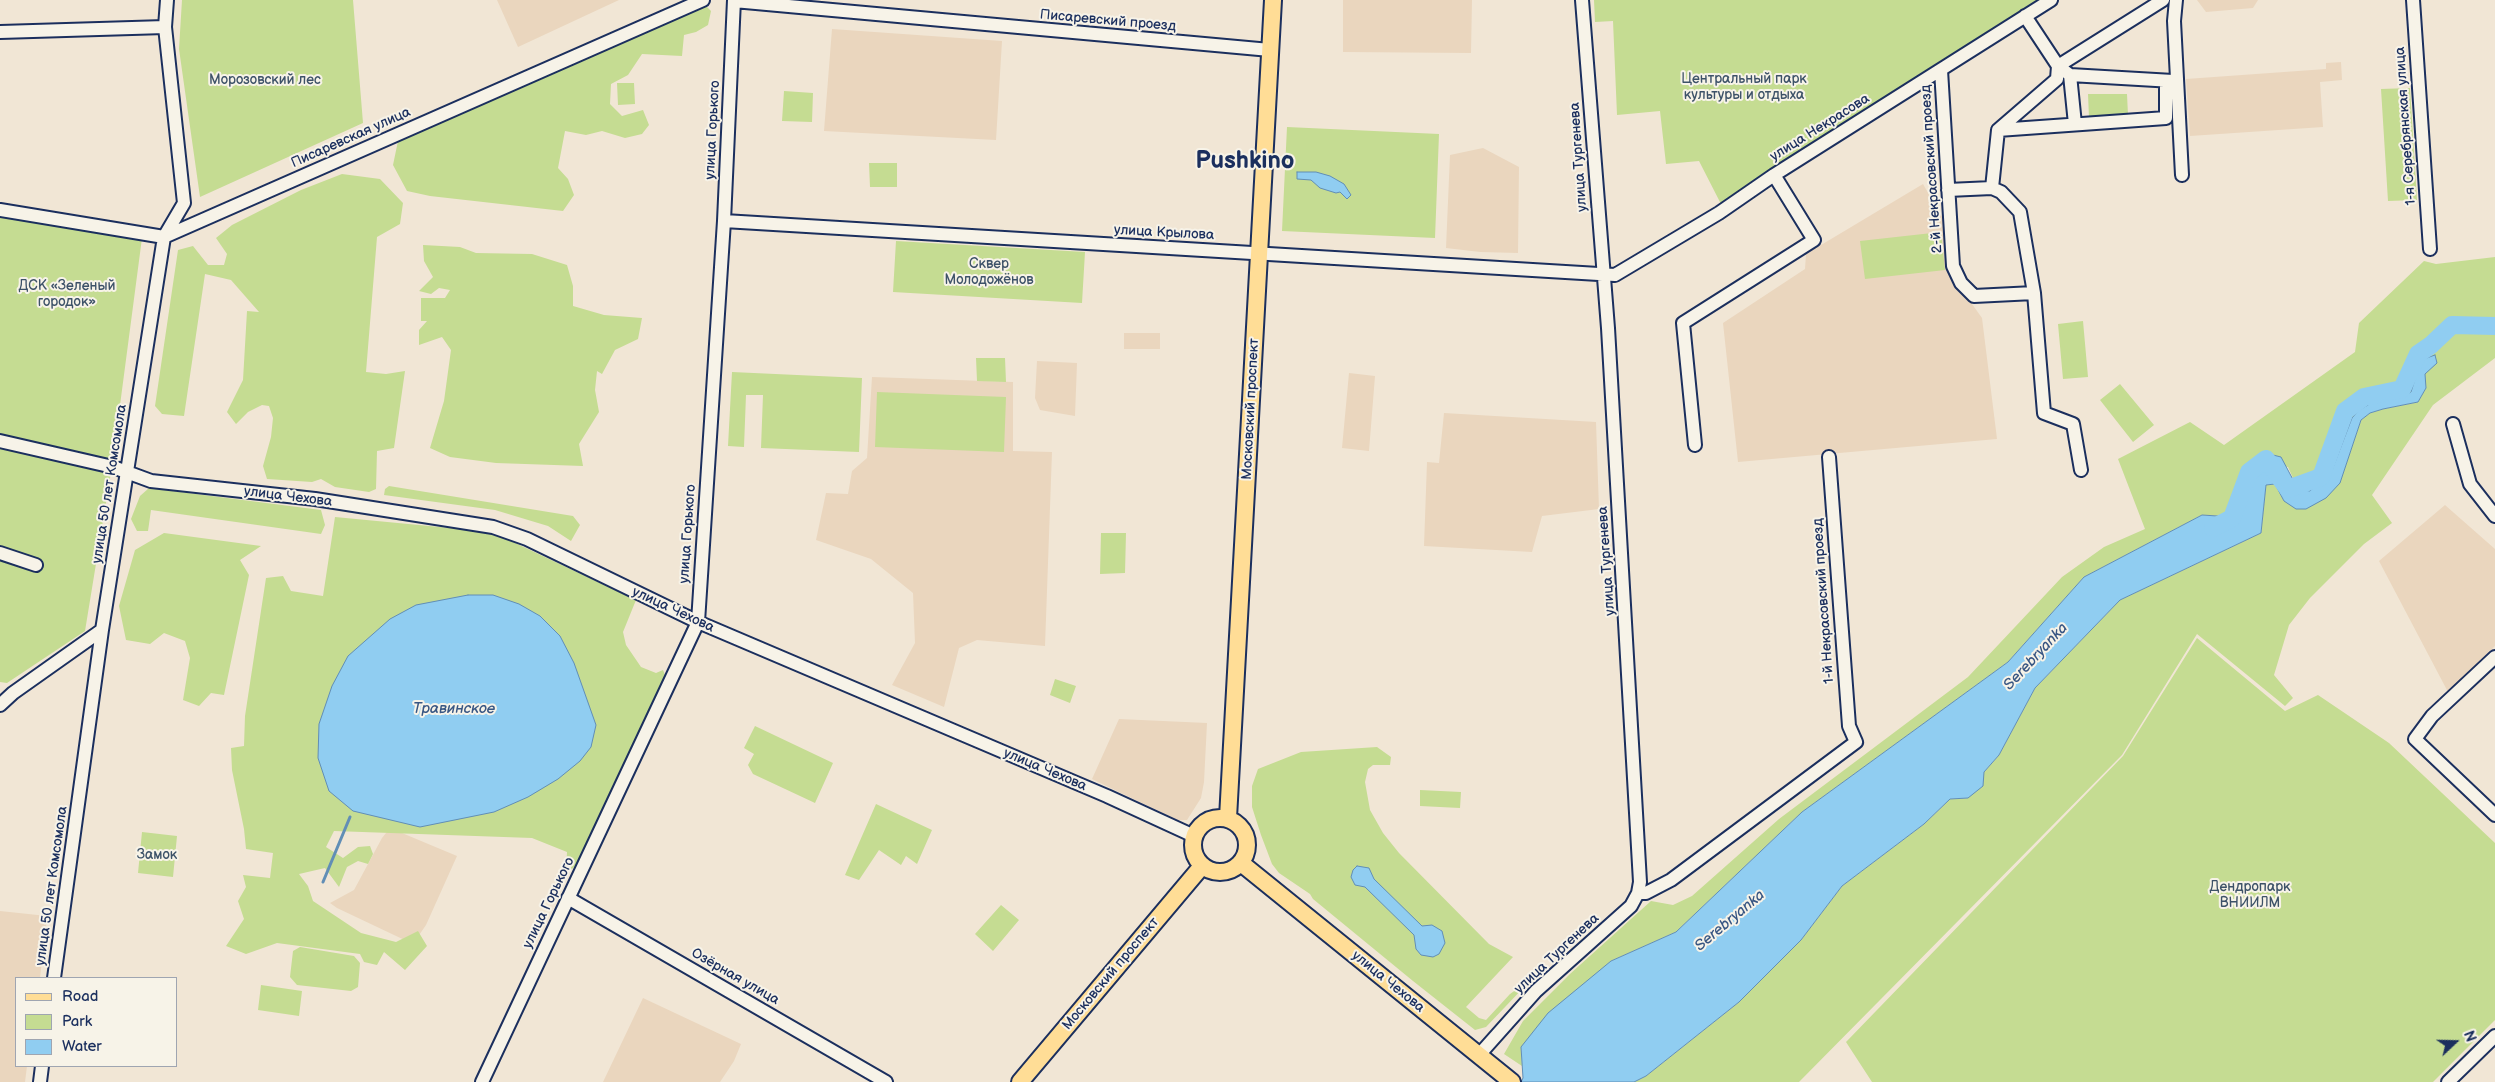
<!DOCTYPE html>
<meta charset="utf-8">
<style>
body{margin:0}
#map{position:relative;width:2495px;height:1082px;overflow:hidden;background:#f1e6d5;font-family:"Balsamiq Sans",sans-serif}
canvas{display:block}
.legend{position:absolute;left:15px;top:977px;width:162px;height:90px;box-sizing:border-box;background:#f7f3e8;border:1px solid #9fa5b1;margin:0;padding:6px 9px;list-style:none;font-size:15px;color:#1b2f5e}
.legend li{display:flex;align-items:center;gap:10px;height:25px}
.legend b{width:25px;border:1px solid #9fa5b1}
.north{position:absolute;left:2430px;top:1017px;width:50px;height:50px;-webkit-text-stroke:4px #f7f3e8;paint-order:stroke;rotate:69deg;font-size:14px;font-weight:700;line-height:20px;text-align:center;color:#1b2f5e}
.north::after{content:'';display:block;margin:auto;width:18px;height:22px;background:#1b2f5e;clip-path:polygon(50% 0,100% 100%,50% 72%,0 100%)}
</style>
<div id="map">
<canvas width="2495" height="1082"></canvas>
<ul class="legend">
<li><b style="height:6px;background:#ffdd96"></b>Road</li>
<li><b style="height:14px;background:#c5dc92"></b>Park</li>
<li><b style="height:14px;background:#90cdf1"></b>Water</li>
</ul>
<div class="north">N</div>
</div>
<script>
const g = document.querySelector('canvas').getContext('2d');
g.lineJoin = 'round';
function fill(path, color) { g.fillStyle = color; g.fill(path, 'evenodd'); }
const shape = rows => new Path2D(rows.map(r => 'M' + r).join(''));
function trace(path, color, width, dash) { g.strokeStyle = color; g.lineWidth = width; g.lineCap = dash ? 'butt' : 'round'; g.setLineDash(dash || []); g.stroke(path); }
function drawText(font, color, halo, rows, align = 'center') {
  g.font = font + ' "Balsamiq Sans",sans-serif'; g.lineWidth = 4; g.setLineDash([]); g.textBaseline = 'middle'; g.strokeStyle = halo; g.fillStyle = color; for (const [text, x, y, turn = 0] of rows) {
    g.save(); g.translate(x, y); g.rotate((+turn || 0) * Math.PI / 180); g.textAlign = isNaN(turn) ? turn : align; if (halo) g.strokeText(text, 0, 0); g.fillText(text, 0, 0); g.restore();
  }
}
fill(shape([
 [497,0,619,0,518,47],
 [1343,0,1472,0,1471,53,1343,52],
 [2197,0,2258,0,2253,8,2206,12],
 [832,29,1002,41,996,140,824,131],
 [2341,62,2342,80,2320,82,2323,127,2190,136,2186,79,2326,69,2326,63],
 [1483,148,1519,167,1518,253,1480,252,1446,248,1450,155],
 [1923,184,1945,222,1952,276,1982,318,1997,439,1738,462,1723,323,1805,269,1806,254],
 [1124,333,1160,333,1160,349,1124,349],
 [1037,361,1077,363,1075,416,1040,410,1035,398],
 [1349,373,1375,376,1369,451,1342,448],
 [872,377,1013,382,1013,451,1052,452,1045,646,977,640,959,648,944,707,892,685,915,643,913,593,871,559,816,540,826,493,848,494,852,471,867,458],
 [1444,413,1596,422,1599,509,1542,516,1532,552,1424,546,1427,462,1439,463],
 [2445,505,2495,549,2495,646,2448,692,2379,561],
 [1119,719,1207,723,1204,782,1201,798,1187,820,1177,820,1092,779],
 [390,828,457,856,426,925,413,944,337,908,330,903,354,890,382,838],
 [0,911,47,916,40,978,16,978,16,1066,27,1066,25,1082,0,1082],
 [643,998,741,1044,734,1061,720,1082,603,1082]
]), '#ead6be');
fill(shape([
 [182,0,353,0,363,123,200,197,179,49],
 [1594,0,2045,0,1721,204,1699,161,1666,164,1660,111,1617,115,1613,21,1595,22],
 [703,3,711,11,708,25,696,32,684,35,682,56,642,54,628,75,611,84,610,104,622,116,643,110,649,125,642,134,625,138,602,131,586,135,565,131,558,168,568,179,574,195,563,211,430,196,407,191,393,165,398,141],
 [617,83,634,83,635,104,618,105],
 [2410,88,2417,200,2388,201,2381,89],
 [784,91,813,93,812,122,782,121],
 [2088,94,2127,94,2128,115,2089,118],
 [1287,127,1439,134,1435,238,1282,231],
 [869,163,897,163,897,187,870,187],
 [342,174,380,179,403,203,400,224,377,237,366,372,386,374,405,371,394,448,377,451,376,489,369,492,335,487,321,479,312,482,267,479,263,466,271,437,273,418,269,406,262,405,248,412,236,424,227,412,243,380,247,311,259,312,231,280,205,274,184,416,162,414,155,406,178,250,193,246,208,265,224,265,227,254,216,238,232,225,301,190],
 [0,214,142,238,112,466,85,631,7,683,0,682],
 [1941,232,1945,270,1865,279,1860,241],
 [896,241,1085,252,1082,303,893,292],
 [423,245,460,247,476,253,532,254,567,265,573,286,573,306,604,315,642,318,638,339,615,350,602,374,597,371,595,390,599,412,579,444,583,466,496,463,450,457,430,448,444,401,451,350,442,337,419,345,419,330,427,321,421,321,421,298,445,298,450,290,439,288,431,294,419,291,433,277,424,261],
 [2495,257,2495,358,2433,405,2372,495,2392,523,2364,544,2310,598,2289,625,2274,675,2293,698,2285,706,2197,634,2122,755,1799,1082,1634,1082,1646,1076,1739,1002,1801,940,1842,886,1924,824,1950,799,1968,798,1984,772,1999,755,2035,688,2120,600,2261,533,2266,485,2275,484,2284,501,2340,482,2361,420,2370,413,2383,409,2418,402,2426,388,2421,360,2411,392,2404,396,2376,400,2352,418,2332,470,2310,491,2298,489,2288,467,2257,463,2242,510,2233,517,2202,515,2084,577,2008,662,1802,812,1676,932,1611,961,1521,1047,1522,1066,1504,1054,1523,1021,1571,973,1651,901,1673,905,1692,896,1779,819,1968,677,2062,577,2104,547,2145,529,2118,459,2190,422,2224,445,2355,352,2359,323,2424,261,2436,264],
 [2083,321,2088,377,2063,379,2058,324],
 [976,358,1005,358,1006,382,977,381],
 [732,372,862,378,859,452,761,448,763,395,746,395,744,447,728,446],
 [2120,384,2154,425,2133,442,2100,400],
 [877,392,1006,397,1004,452,875,447],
 [389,486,573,516,580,525,571,541,548,526,495,510,384,495,385,489],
 [149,488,321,510,325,525,321,534,151,510,148,531,137,531,131,519,140,496],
 [335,517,492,532,636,600,623,632,626,645,641,667,656,673,663,670,665,675,660,692,582,859,572,869,566,872,567,852,532,838,334,831,326,847,343,858,358,847,370,846,373,854,368,864,358,861,347,867,339,887,325,868,299,874,308,886,313,901,361,933,396,942,418,931,427,946,405,970,384,952,377,965,364,962,360,954,277,943,246,954,226,946,244,919,238,901,246,887,243,875,270,878,273,853,246,849,244,829,232,770,231,748,244,746,245,716,266,578,283,576,291,591,323,596],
 [164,533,261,546,240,560,249,575,224,695,211,693,199,706,183,700,190,658,185,641,164,633,150,644,126,640,119,606,135,550],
 [1101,533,1126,533,1125,573,1100,574],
 [2197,638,2285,711,2318,695,2389,743,2495,843,2495,1020,2433,1082,1872,1082,1846,1042,2123,756],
 [1055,679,1076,686,1070,703,1050,695],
 [755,726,833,763,815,803,753,774,748,765,754,754,744,748],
 [1377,747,1391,757,1390,765,1373,765,1368,769,1365,782,1370,810,1383,833,1399,853,1489,944,1513,957,1466,1007,1479,1018,1486,1020,1510,994,1524,984,1525,986,1486,1027,1475,1030,1413,981,1313,899,1310,894,1279,873,1272,864,1261,835,1252,807,1252,786,1258,769,1301,752],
 [1420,790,1461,792,1460,808,1420,806],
 [876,804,932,830,917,864,906,856,901,865,879,850,859,880,845,875],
 [142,832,177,836,173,877,138,873],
 [1001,905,1019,920,993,951,975,934],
 [300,947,354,956,360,963,358,987,351,991,297,985,290,977,293,951],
 [261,985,302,991,299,1016,258,1010]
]), '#c5dc92');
const water = shape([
 [1297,172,1316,172,1330,176,1344,184,1351,195,1347,199,1340,192,1336,193,1320,188,1311,180,1297,179,1297,172],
 [2435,355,2437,363,2425,374,2426,388,2418,402,2383,409,2370,413,2361,420,2340,483,2326,498,2306,509,2296,509,2284,501,2275,484,2266,485,2261,533,2120,600,2035,688,1999,755,1984,772,1983,786,1968,798,1950,799,1924,824,1842,886,1801,940,1739,1002,1646,1076,1634,1082,1521,1082,1523,1078,1521,1047,1548,1013,1611,961,1676,932,1802,812,2008,662,2084,577,2202,515,2233,517,2242,510,2257,463,2269,454,2281,457,2298,489,2310,491,2332,470,2352,418,2358,411,2376,400,2404,396,2411,392,2421,360,2435,355],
 [468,595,493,595,519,604,540,616,560,636,574,663,596,725,591,747,580,761,558,779,528,797,494,812,420,827,353,811,329,791,318,758,319,724,332,686,348,656,390,619,416,605,468,595],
 [1357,866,1369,868,1374,879,1422,926,1432,925,1442,931,1445,943,1439,954,1433,957,1421,955,1416,949,1414,935,1365,887,1355,885,1351,877,1353,870,1357,866]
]);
fill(water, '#90cdf1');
trace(water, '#618eb6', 1);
trace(shape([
 [323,882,350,817]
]), '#618eb6', 3);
trace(shape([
 [2213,528,2232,518,2249,472,2266,459,2288,489,2321,477,2345,411,2364,397,2402,389,2418,354,2431,345,2452,325,2495,326]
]), '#90cdf1', 18);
const minor = shape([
 [2176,0,2174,21,2182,175],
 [2413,0,2430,249],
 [734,1,1270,50],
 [2025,16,2058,66,2163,0],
 [0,32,165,27],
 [2058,66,2070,75,2173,81],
 [1941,70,1953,266,1961,283,1974,296,2034,293],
 [2070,75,2075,124],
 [1998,130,2166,118,2166,81],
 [1992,188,1998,130,2057,79,2058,66],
 [1948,190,1992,188,2001,192,2020,212,2034,293,2044,413,2073,424,2081,470],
 [0,210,164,237,703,0],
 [724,221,1615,275,1719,213,1774,175,2051,0],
 [2453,424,2470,484,2495,516],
 [0,441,113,467,151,481,315,499,493,527,527,539,698,622,1107,796,1194,836],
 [1695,445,1683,323,1814,240,1774,175],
 [0,553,36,565],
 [2495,657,2432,716,2415,739,2495,815],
 [0,705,13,693,102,630],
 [1638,893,1646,893,1671,880,1856,742,1849,726,1829,457],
 [568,898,886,1082],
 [54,978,102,630,164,237,184,203,165,27,167,0],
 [1479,1055,1536,991,1631,906,1638,893,1640,882,1608,328,1582,0],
 [40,1082,42,1066],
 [482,1082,698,622,724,221,734,0],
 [2448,1082,2495,1036]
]);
const major = shape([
 '1193 845a27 27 0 1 1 54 0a27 27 0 1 1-54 0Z',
 [1228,818,1273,0],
 [1241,863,1512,1082],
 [1020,1082,1202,866]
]);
trace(minor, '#1b2f5e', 16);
trace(major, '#1b2f5e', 20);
trace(minor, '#f7f3e8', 12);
trace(major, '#ffdd96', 16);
drawText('14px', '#1b2f5e', '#f7f3e8', [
 ["Писаревский проезд",1108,21,5],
 ["1-я Серебрянская улица",2406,126,-94],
 ["улица Некрасова",1820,128,-32],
 ["улица Горького",713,130,-87],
 ["Писаревская улица",351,138,-24],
 ["улица Тургенева",1579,157,-94],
 ["2-й Некрасовский проезд",1932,169,-94],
 ["улица Крылова",1164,233,3],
 ["Московский проспект",1251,409,-87],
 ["улица 50 лет Комсомола",110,484,-81],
 ["улица Чехова",288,497,7],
 ["улица Горького",688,534,-86],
 ["улица Тургенева",1607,561,-94],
 ["1-й Некрасовский проезд",1824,601,-94],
 ["улица Чехова",673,610,25],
 ["улица Чехова",1045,770,23],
 ["улица 50 лет Комсомола",52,886,-82],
 ["улица Горького",549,903,-64],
 ["улица Тургенева",1557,954,-43],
 ["Московский проспект",1111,974,-50],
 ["Озёрная улица",735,977,30],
 ["улица Чехова",1388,982,39]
]);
drawText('14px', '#3d5268', '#f7f3e8', [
 ["Центральный парк",1744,79],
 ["культуры и отдыха",1744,95],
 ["Морозовский лес",265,80],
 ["Сквер",989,264],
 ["Молодожёнов",989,280],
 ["ДСК «Зеленый",67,286],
 ["городок»",67,302],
 ["Замок",157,855],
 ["Дендропарк",2250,887],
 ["ВНИИЛМ",2250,903]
]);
drawText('italic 15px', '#385683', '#f7f3e8', [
 ["Serebryanka",2036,657,-47],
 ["Травинское",454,709],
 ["Serebryanka",1730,921,-40]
]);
drawText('bold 24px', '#1b2f5e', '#f7f3e8', [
 ["Pushkino",1245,162]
]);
</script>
